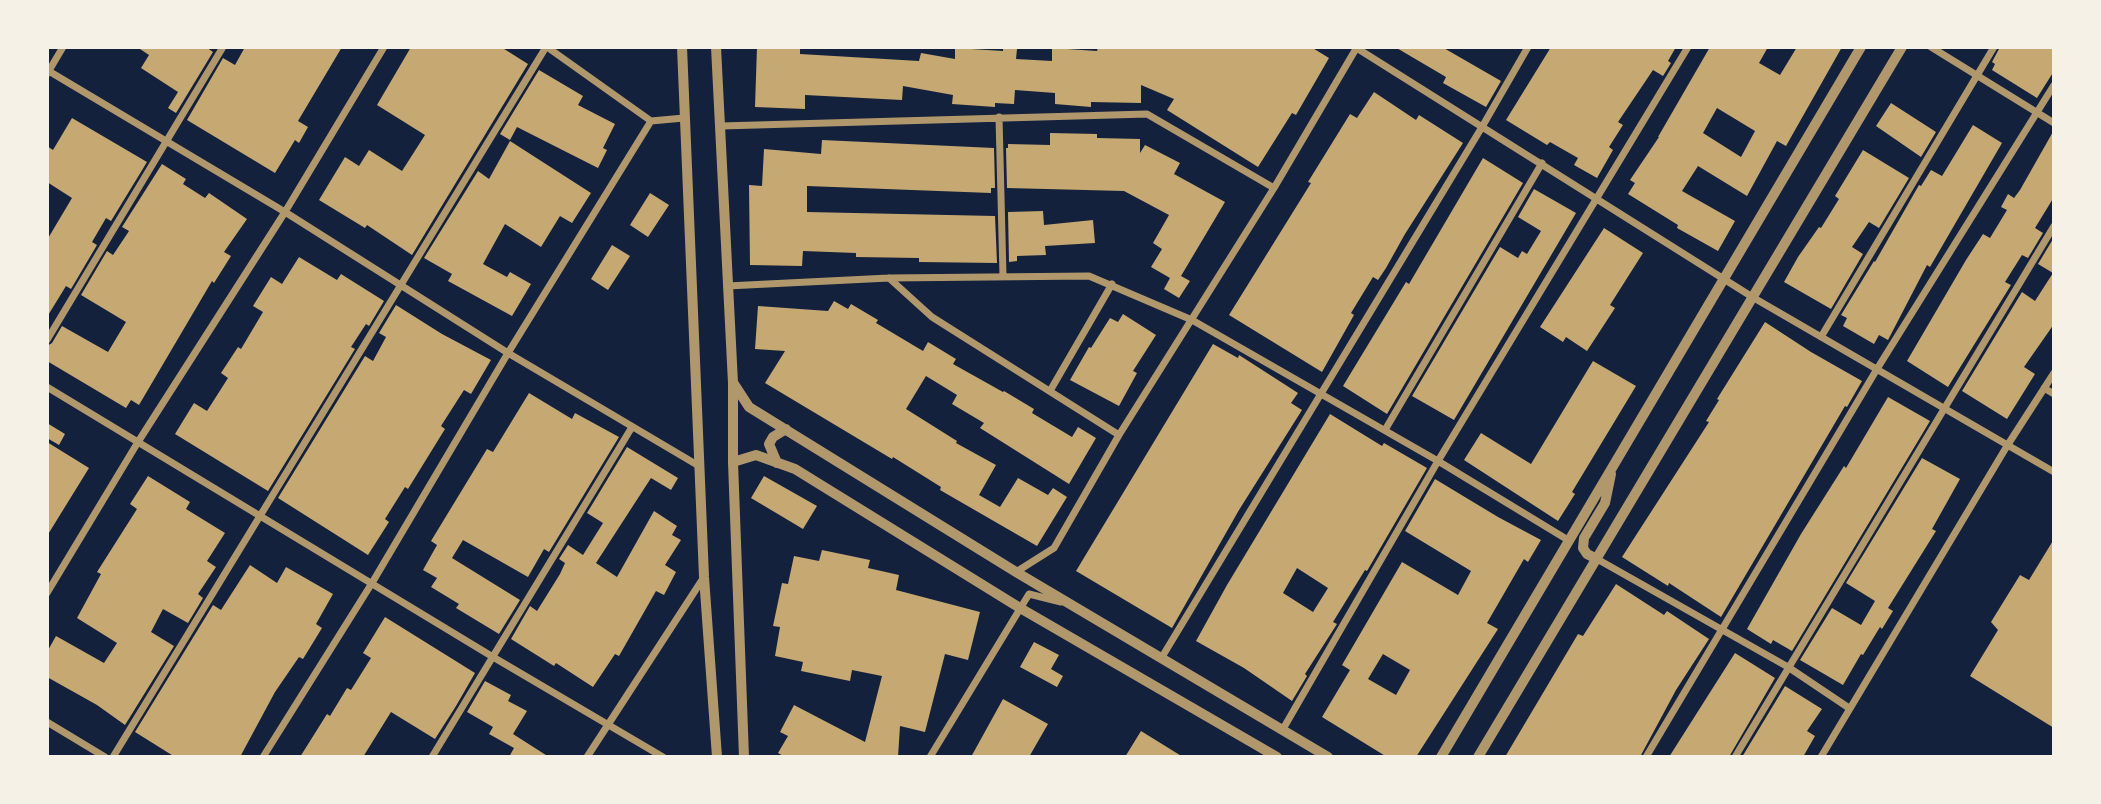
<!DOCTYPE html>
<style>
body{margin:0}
#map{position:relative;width:2101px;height:804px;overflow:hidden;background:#14213d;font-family:"Exo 2",sans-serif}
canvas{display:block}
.frame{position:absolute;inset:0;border:49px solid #f6f1e7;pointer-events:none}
</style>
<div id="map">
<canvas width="2101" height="804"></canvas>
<div class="frame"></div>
</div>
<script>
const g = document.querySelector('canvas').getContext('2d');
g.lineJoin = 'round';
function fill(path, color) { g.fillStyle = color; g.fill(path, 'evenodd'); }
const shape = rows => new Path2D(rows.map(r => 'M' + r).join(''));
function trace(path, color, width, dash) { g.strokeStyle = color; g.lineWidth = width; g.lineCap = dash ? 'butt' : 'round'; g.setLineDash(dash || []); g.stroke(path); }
fill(shape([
 [137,47,206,47,213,52,176,113,168,108,178,92,141,68,149,55],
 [245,47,342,47,298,121,308,127,299,143,295,140,275,173,187,120,223,58,235,65],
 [411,47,501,47,528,64,412,255,367,225,365,228,319,200,345,157,359,166,369,150,402,171,425,135,377,105],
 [757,47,800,49,800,54,919,61,921,53,955,59,955,48,1003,51,1003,47,1017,49,1016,59,1052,61,1052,48,1097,51,1098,47,1311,47,1329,58,1296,115,1292,113,1258,167,1167,110,1174,99,1141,85,1141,103,1091,102,1091,107,1055,104,1055,93,1015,90,1014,104,995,103,995,107,952,104,953,95,903,86,902,100,805,95,805,109,755,107],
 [1395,47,1442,47,1501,81,1486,107,1443,83,1446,77],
 [1551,47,1676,47,1668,61,1671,63,1663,76,1653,70,1618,122,1623,125,1609,147,1613,150,1597,178,1574,165,1578,158,1550,142,1547,145,1506,120],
 [1710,47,1768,47,1759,63,1780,75,1797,47,1842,47,1786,146,1777,141,1747,196,1698,166,1682,191,1735,221,1718,251,1677,228,1678,225,1628,194,1635,183,1630,180,1659,137,1658,137],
 [1717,108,1755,131,1741,157,1703,133],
 [2000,47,2054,47,2054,71,2037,98,1992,70,1995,64,1992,62],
 [539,70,583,96,578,105,615,124,603,148,607,150,598,168,517,127,510,140,500,134],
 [1374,92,1416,120,1419,115,1463,143,1405,234,1386,268,1378,280,1373,277,1351,313,1354,315,1322,372,1229,315,1311,183,1308,182,1350,114,1357,118],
 [1891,103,1936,132,1921,157,1876,126],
 [72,118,147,162,111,221,106,218,92,242,97,245,71,289,66,286,47,317,47,240,72,198,47,182,47,146,53,150],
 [1973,125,2002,143,1930,267,1927,265,1888,340,1879,335,1874,344,1843,326,1847,318,1841,315,1874,261,1875,262,1919,185,1921,186,1931,170,1942,176],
 [2054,130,2054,197,2035,228,2043,233,2028,258,2022,255,2005,282,2011,285,1948,387,1907,361,1966,260,1983,234,1990,238,2007,210,2001,207,2008,194,2014,198,2020,190],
 [1050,133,1097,134,1097,138,1140,139,1140,153,1145,145,1180,163,1174,174,1225,202,1181,276,1190,281,1179,298,1164,289,1170,278,1151,267,1162,249,1153,243,1169,215,1124,191,1007,188,1006,148,1008,148,1008,144,1050,145],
 [822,140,994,148,995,188,991,188,991,193,807,186,807,212,995,216,997,263,919,262,919,258,856,257,856,253,803,251,802,266,750,265,749,185,762,186,764,149,821,154],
 [510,141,591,193,572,223,560,216,541,247,505,224,483,264,507,277,510,272,531,284,512,316,448,281,452,274,424,258,478,171,489,179],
 [1863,150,1909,178,1879,228,1869,222,1852,247,1863,254,1831,309,1784,282,1798,257,1819,227,1821,228,1839,199,1835,196],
 [1483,158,1523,183,1387,414,1343,386,1406,282,1409,284],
 [162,164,186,179,183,184,205,198,209,193,247,219,224,252,231,256,214,283,212,281,139,405,131,400,126,408,47,361,47,346,52,343,62,326,108,352,126,322,81,295,107,251,113,255,129,231,122,227],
 [1534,189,1576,213,1454,420,1412,396,1500,247,1518,258,1522,251,1527,254,1541,231,1518,217],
 [650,193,669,205,648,237,630,225],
 [1043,211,1044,225,1093,220,1095,243,1045,246,1046,255,1017,256,1017,261,1009,262,1008,212],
 [1604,228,1643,253,1610,305,1615,308,1587,351,1566,337,1563,342,1540,327],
 [2053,239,2054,324,2024,367,2035,374,2007,419,1962,391,2022,292,2035,301,2053,273,2038,264],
 [612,245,630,256,608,290,591,279],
 [299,257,337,280,341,274,384,301,369,326,366,324,351,347,355,349,268,491,175,434,194,403,207,411,228,378,221,373,238,347,241,349,263,312,253,306,271,277,282,284],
 [834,301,848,309,851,304,878,320,876,323,923,351,928,342,956,359,953,364,1003,392,1004,391,1034,409,1032,413,1072,437,1078,427,1096,438,1069,484,980,428,984,423,952,404,957,395,926,376,906,409,957,441,956,443,996,465,979,495,1000,507,1018,478,1048,495,1053,488,1067,497,1037,546,940,490,941,487,893,457,892,459,765,383,785,351,755,349,758,306,828,311],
 [396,305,442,334,491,360,471,394,464,390,441,426,445,429,408,489,405,487,385,519,389,522,368,555,278,498,365,356,373,361,386,337,379,333],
 [1123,314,1156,335,1133,371,1137,373,1119,406,1070,380,1089,347,1091,348,1110,318,1118,322],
 [1765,322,1811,352,1862,381,1847,407,1845,406,1721,617,1669,583,1668,586,1622,557,1709,422,1706,421,1719,400,1717,399],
 [1213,344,1238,358,1239,355,1298,393,1291,403,1302,410,1239,510,1172,628,1076,571],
 [1593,361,1636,386,1572,492,1575,494,1558,521,1464,460,1481,433,1531,464],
 [529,393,572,419,575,413,619,437,549,552,544,549,528,577,463,540,452,558,520,600,499,634,456,608,459,604,431,587,437,578,423,570,437,545,431,541,487,449,493,452],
 [1888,397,1930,421,1792,651,1773,640,1771,644,1747,629,1801,534,1844,466,1846,468],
 [1330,414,1382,446,1384,443,1427,468,1367,571,1365,570,1333,622,1337,624,1305,674,1307,676,1292,701,1244,668,1196,641,1227,585],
 [1297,568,1328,588,1313,612,1283,593],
 [47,423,65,434,59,445,47,438],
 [47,442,89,468,47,536],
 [627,447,678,478,671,490,651,478,596,563,617,577,654,511,677,526,672,535,681,540,665,565,676,572,664,595,656,591,619,656,615,654,593,687,556,663,554,666,511,639,530,606,537,611,560,574,565,563,559,559,568,545,583,555,603,523,587,513],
 [1922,458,1960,479,1932,529,1936,531,1888,608,1893,611,1882,629,1880,627,1863,655,1861,654,1843,685,1800,660,1832,608,1861,625,1875,601,1846,583],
 [148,476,190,502,186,509,225,533,207,561,216,567,198,594,203,598,188,623,163,609,151,632,174,646,125,725,97,705,47,677,47,652,56,636,104,663,117,643,77,618,101,574,97,572,137,509,130,504],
 [764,476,817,506,803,529,751,498],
 [1435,479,1498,517,1541,540,1528,562,1524,559,1487,623,1498,629,1416,757,1387,757,1322,717,1350,670,1342,665,1402,562,1458,595,1471,571,1405,531],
 [1383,654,1410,670,1396,695,1368,679],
 [2054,539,2054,728,1970,676,1998,630,1991,622,2020,575,2029,580],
 [822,550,870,560,868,568,899,575,896,590,980,612,968,660,945,654,925,732,900,726,898,757,785,757,778,753,788,736,780,732,794,705,865,742,882,676,852,670,850,681,801,671,803,662,775,656,780,627,773,626,782,583,788,584,794,556,819,561],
 [250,565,277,583,286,567,333,594,316,624,322,628,303,659,299,657,275,692,240,757,175,757,135,732,213,605,221,610],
 [1616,584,1664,615,1667,611,1709,639,1676,690,1640,757,1505,757,1578,634,1583,636],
 [385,617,475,673,456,706,435,739,391,712,363,757,300,757,327,714,330,716,347,688,351,690,371,658,363,653],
 [1034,642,1059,655,1051,669,1063,676,1057,687,1020,667],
 [1735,653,1775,678,1729,757,1669,757],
 [485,681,511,695,508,701,527,711,513,734,549,757,509,757,514,748,489,734,493,727,467,712],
 [1785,686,1822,709,1807,731,1815,736,1803,757,1742,757],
 [1003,699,1048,724,1029,757,971,757],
 [1141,731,1183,757,1125,757]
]), '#c6a872');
trace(shape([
 [547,47,651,121,684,118],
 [1355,47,1754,298,2054,472],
 [1931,47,2054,123],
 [47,70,285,212,508,353,699,466],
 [47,74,63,47],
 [999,117,1003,276],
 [721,126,1147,114,1274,188],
 [889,278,932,317,1119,435],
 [727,286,889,278,1089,276,1192,320,1438,461,1568,540],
 [1821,337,1994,47],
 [47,340,223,47],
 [47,387,493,657,663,757],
 [2044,388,2054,394],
 [1050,391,1112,284],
 [1385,430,1542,163],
 [1597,559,1788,667,1849,708],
 [1016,572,1054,548,1119,435,1274,188,1357,47],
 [47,593,138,442,285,212,384,47],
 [1162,657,1482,127,1528,47],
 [47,722,105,757],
 [1283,729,1438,461,1688,47],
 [113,757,546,47],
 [263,757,372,583,508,353,651,121],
 [432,757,632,427],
 [587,757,704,577],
 [930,757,1029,594,1061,602],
 [1646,757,1877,369,2054,85],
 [1735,757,2054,226],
 [1821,757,2007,446,2054,373]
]), '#b1986c', 7);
trace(shape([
 [682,47,704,577,717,757],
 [716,47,733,383,733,462,744,757],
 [734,384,749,407,1016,572,1328,757],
 [733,462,756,455,795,469,1020,608,1277,757],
 [777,463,769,444,773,437,786,429],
 [1597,559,1587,554,1583,548,1584,538,1605,503,1611,474],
 [1441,757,1861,47],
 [1478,757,1902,47]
]), '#b1986c', 10);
</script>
